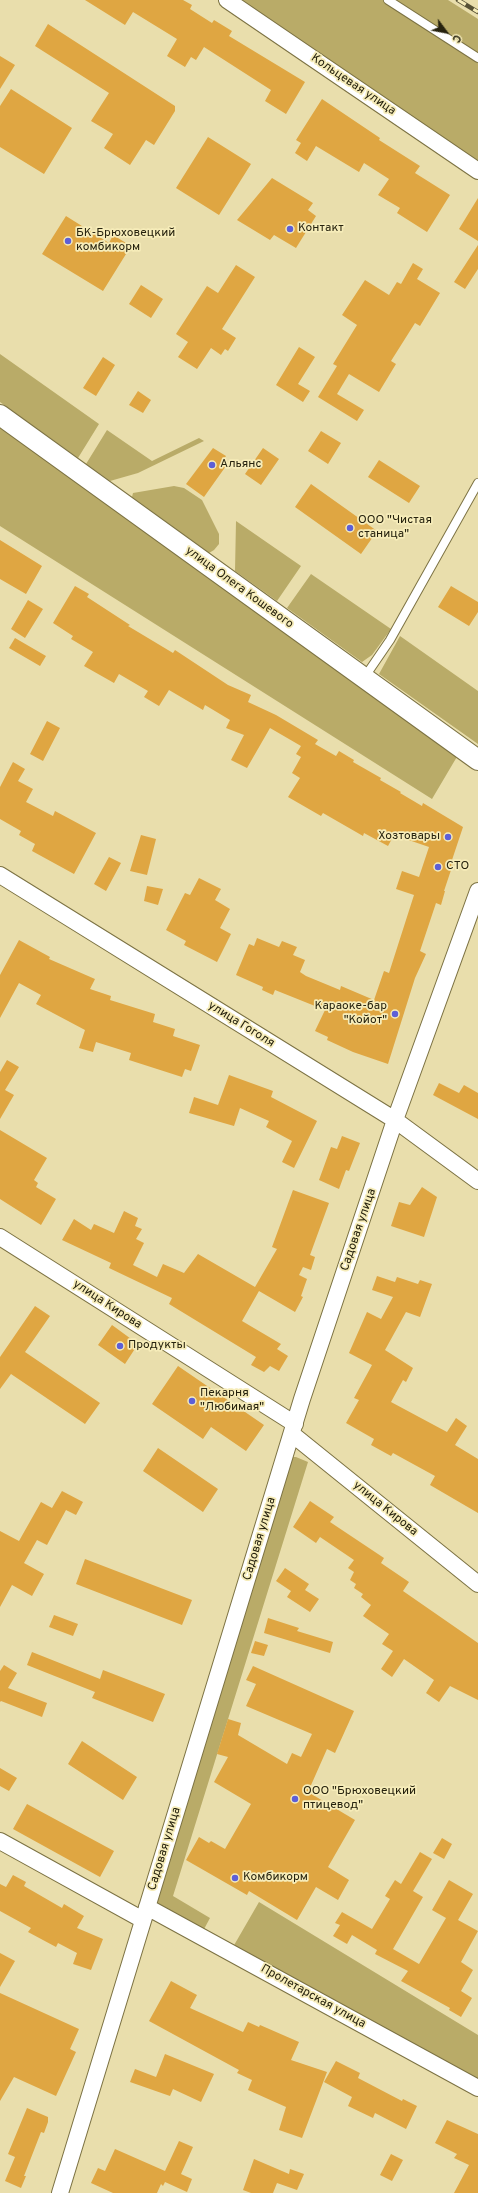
<!DOCTYPE html>
<meta charset="utf-8">
<style>
body{margin:0}
#map{position:relative;width:478px;height:2193px;overflow:hidden;background:#e9deac;font-family:Overpass,sans-serif}
canvas{display:block}
.north{position:absolute;left:426px;top:12px;width:40px;height:40px;-webkit-text-stroke:3px #f6ecb9;paint-order:stroke;rotate:122deg;font-size:11px;font-weight:700;line-height:16px;text-align:center;color:#26220e}
.north::after{content:'';display:block;margin:auto;width:14px;height:18px;background:#26220e;clip-path:polygon(50% 0,100% 100%,50% 72%,0 100%)}
</style>
<div id="map">
<canvas width="478" height="2193"></canvas>
<div class="north">С</div>
</div>
<script>
const g = document.querySelector('canvas').getContext('2d');
g.lineJoin = 'round';
function fill(path, color) { g.fillStyle = color; g.fill(path, 'evenodd'); }
const shape = rows => new Path2D(rows.map(r => 'M' + r).join(''));
function trace(path, color, width, dash) { g.strokeStyle = color; g.lineWidth = width; g.lineCap = dash ? 'butt' : 'round'; g.setLineDash(dash || []); g.stroke(path); }
function drawText(font, color, halo, rows, align = 'center') {
  g.font = font + ' Overpass,sans-serif'; g.lineWidth = 3.5; g.setLineDash([]); g.textBaseline = 'middle'; g.strokeStyle = halo; g.fillStyle = color; for (const [text, x, y, turn = 0] of rows) {
    g.save(); g.translate(x, y); g.rotate((+turn || 0) * Math.PI / 180); g.textAlign = isNaN(turn) ? turn : align; if (halo) g.strokeText(text, 0, 0); g.fillText(text, 0, 0); g.restore();
  }
}
fill(shape([
 [236,0,448,0,478,19,478,164],
 [0,354,99,424,78,458,0,402],
 [0,427,458,755,432,799,0,526],
 [107,430,152,461,199,438,204,441,138,473,110,481,86,464],
 [174,486,184,488,202,500,219,534,219,544,214,550,209,553,132,497,133,493],
 [236,521,301,566,277,601,235,571],
 [311,574,391,629,372,655,362,662,287,608],
 [400,636,478,691,478,744,379,674],
 [291,1457,296,1457,308,1462,173,1896,210,1918,203,1931,152,1904],
 [259,1902,478,2035,478,2082,233,1947]
]), '#b9ab68');
fill(shape([
 [85,0,183,0,192,5,190,9,212,23,214,20,232,31,229,36,305,82,286,114,265,101,271,90,204,47,196,60,191,57,185,67,167,56,177,39,133,12,125,25],
 [48,24,175,106,175,111,154,145,146,140,130,165,104,148,113,134,91,121,109,93,35,46],
 [0,56,15,65,0,89],
 [11,89,72,128,44,174,0,147,0,106],
 [322,99,380,138,379,140,420,166,415,173,450,195,427,232,397,213,400,208,378,195,389,179,364,163,359,172,316,146,307,161,295,153,301,143,296,140],
 [208,137,251,164,219,215,176,188],
 [272,178,313,203,308,210,316,216,296,248,274,235,270,240,237,220],
 [478,198,478,241,459,229],
 [66,216,109,243,113,235,131,246,103,291,42,254],
 [478,245,478,269,465,289,454,282],
 [413,263,423,269,417,279,440,293,420,326,415,323,391,361,396,364,379,392,349,374,337,394,364,410,357,421,318,397,337,366,333,364,357,325,342,315,365,280,389,295,397,282,401,284],
 [236,265,255,277,222,329,236,338,228,351,225,349,221,355,211,348,197,369,178,357,188,342,176,334,207,286,218,293],
 [141,285,163,299,151,318,129,304],
 [299,347,315,357,298,384,310,391,303,402,276,385],
 [103,357,115,365,96,396,83,388],
 [138,391,151,400,143,413,129,405],
 [321,431,341,443,328,464,308,451],
 [213,448,226,456,221,463,226,466,204,497,186,484],
 [263,448,279,459,261,485,245,474],
 [379,460,420,486,409,503,368,477],
 [311,484,377,531,361,554,295,507],
 [0,540,42,566,26,594,0,579],
 [75,586,89,594,87,597,130,625,128,626,173,653,175,650,228,685,251,695,248,702,276,715,318,740,315,744,336,756,339,751,354,760,353,762,381,778,380,780,401,792,400,793,422,806,423,803,463,827,452,860,454,861,444,891,445,891,441,905,436,903,420,951,426,954,415,978,388,1064,353,1052,327,1040,328,1037,315,1031,325,1010,275,990,273,995,262,990,263,987,236,975,249,944,254,946,257,938,279,947,282,941,297,947,293,955,305,960,300,972,306,976,340,990,341,986,374,1000,384,971,389,973,414,895,396,889,402,871,419,877,429,847,394,835,388,846,364,833,363,836,323,813,321,816,288,797,300,778,292,773,301,757,296,754,301,746,270,728,247,768,231,760,244,735,226,728,230,720,205,705,203,710,169,690,159,706,144,697,148,691,119,674,114,683,84,666,93,652,71,639,73,636,53,623],
 [451,586,478,602,478,612,469,626,438,607],
 [28,600,43,609,25,638,11,629],
 [15,638,46,656,40,666,9,648],
 [47,721,60,728,43,761,30,754],
 [13,762,25,769,18,781,33,789,26,802,53,816,55,811,96,833,74,874,32,851,35,844,19,835,21,831,0,819,0,787],
 [141,835,156,839,147,875,130,871],
 [109,857,121,863,106,891,94,884],
 [199,878,221,889,215,900,230,909,220,928,231,934,217,962,184,945,186,941,166,930,185,893,190,895],
 [147,886,163,889,158,905,144,901],
 [19,940,50,957,49,959,95,979,90,989,111,996,110,1000,155,1014,153,1022,175,1029,173,1036,200,1045,191,1071,185,1069,182,1077,129,1060,131,1053,96,1042,93,1052,79,1048,85,1030,36,1004,41,995,19,983,0,1018,0,975],
 [7,1060,19,1067,5,1090,14,1095,0,1119,0,1072],
 [229,1075,273,1091,271,1097,317,1121,294,1168,282,1162,292,1141,266,1127,269,1121,240,1108,234,1126,189,1113,194,1097,218,1105],
 [439,1083,459,1093,464,1085,478,1093,478,1119,433,1095],
 [0,1130,47,1158,34,1180,38,1183,36,1187,56,1199,41,1225,0,1199],
 [342,1136,360,1143,349,1171,346,1170,339,1189,319,1180,331,1147,337,1149],
 [422,1187,437,1197,424,1237,391,1226,399,1202,410,1205],
 [293,1190,329,1203,310,1255,315,1257,311,1270,303,1267,299,1275,307,1279,301,1296,303,1297,295,1312,259,1291,242,1321,281,1344,277,1349,288,1356,279,1371,270,1366,264,1372,251,1365,256,1357,169,1304,172,1298,109,1268,111,1263,62,1240,74,1219,91,1230,94,1224,114,1233,124,1211,138,1218,135,1226,142,1229,136,1239,144,1243,133,1265,157,1277,163,1264,184,1273,198,1254,255,1287,277,1249,272,1247],
 [377,1276,395,1282,397,1277,418,1284,420,1280,432,1284,420,1317,406,1312,385,1350,413,1368,406,1382,403,1380,391,1402,447,1432,456,1418,467,1426,455,1445,478,1459,478,1513,430,1485,435,1476,393,1453,391,1456,371,1445,374,1439,346,1423,359,1400,354,1398,372,1365,349,1353,367,1312,381,1319,393,1297,372,1290],
 [35,1306,50,1316,25,1352,100,1403,85,1424,11,1374,0,1389,0,1357],
 [112,1325,138,1344,125,1364,98,1345],
 [178,1366,264,1425,246,1451,211,1427,203,1439,152,1404],
 [158,1448,218,1489,203,1512,143,1471],
 [62,1491,83,1502,76,1515,66,1510,47,1545,37,1540,24,1563,44,1574,32,1596,12,1585,0,1607,0,1531,19,1541,41,1502,52,1508],
 [310,1501,334,1517,330,1522,384,1558,381,1563,409,1582,403,1591,478,1643,478,1700,450,1686,439,1702,426,1693,434,1680,404,1659,392,1677,381,1669,393,1651,382,1644,389,1634,363,1616,371,1605,361,1597,363,1594,354,1588,356,1584,350,1580,354,1572,348,1568,354,1560,320,1537,316,1543,293,1527],
 [85,1559,192,1600,182,1625,76,1584],
 [285,1568,309,1584,305,1590,319,1599,310,1612,287,1597,291,1591,276,1581],
 [54,1615,78,1624,73,1636,49,1627],
 [268,1618,299,1628,297,1631,333,1642,330,1653,264,1633],
 [255,1641,268,1645,264,1656,251,1653],
 [32,1652,100,1679,103,1670,165,1694,153,1722,92,1698,95,1692,27,1665],
 [4,1665,17,1673,8,1688,47,1703,42,1717,1,1701,0,1702,0,1671],
 [253,1666,354,1711,335,1753,327,1749,308,1792,355,1820,328,1867,349,1880,338,1900,316,1887,297,1920,249,1891,247,1895,186,1860,199,1837,209,1843,211,1841,225,1849,251,1804,214,1782,228,1757,217,1754,228,1719,241,1723,238,1735,287,1764,292,1753,301,1757,312,1734,246,1706,256,1684,246,1680],
 [82,1741,137,1777,123,1800,68,1764],
 [0,1768,17,1778,9,1791,0,1786],
 [27,1804,114,1851,100,1877,13,1829],
 [442,1838,452,1844,444,1859,433,1853],
 [420,1852,432,1859,413,1891,423,1897,393,1949,419,1964,446,1918,432,1910,449,1880,473,1894,458,1920,478,1931,461,1962,473,1970,461,1991,472,1998,461,2017,449,2010,450,2008,401,1981,408,1971,375,1954,377,1950,352,1935,347,1944,333,1936,340,1925,335,1923,342,1912,372,1929,390,1899,385,1896,395,1880,401,1884],
 [13,1875,26,1882,24,1886,62,1908,64,1904,84,1916,77,1928,103,1939,91,1970,73,1964,77,1953,58,1943,56,1947,28,1932,31,1928,0,1911,0,1884,6,1887],
 [0,1953,15,1961,0,1987],
 [171,1981,197,1995,190,2008,243,2032,248,2022,259,2027,260,2025,299,2042,291,2060,327,2072,302,2138,279,2130,286,2107,248,2090,252,2080,237,2073,239,2070,149,2021],
 [0,1993,79,2029,70,2049,76,2052,56,2096,14,2077,0,2101],
 [165,2054,214,2074,201,2102,173,2089,170,2096,130,2082,135,2069,156,2077],
 [336,2061,360,2073,358,2078,402,2101,403,2099,417,2106,406,2129,375,2113,373,2118,348,2106,352,2097,324,2082],
 [27,2108,48,2117,48,2122,44,2133,41,2132,24,2176,26,2176,21,2188,5,2181,15,2157,8,2154],
 [447,2120,478,2134,478,2193,454,2193,469,2165,454,2158,457,2154,435,2143],
 [179,2141,193,2147,181,2174,192,2179,187,2192,165,2182,163,2186,161,2184,157,2193,113,2193,91,2183,98,2168,105,2171,115,2149,165,2171],
 [391,2154,403,2160,392,2181,380,2175],
 [254,2159,289,2174,290,2169,304,2174,297,2190,277,2183,273,2193,251,2193,243,2190]
]), '#dfa642');
const service = shape([
 [388,0,478,58],
 [364,678,390,640,478,483]
]);
const minor = shape([
 [227,0,478,171],
 [0,875,395,1120,478,1181],
 [0,1237,295,1424],
 [292,1434,478,1584],
 [0,1841,143,1920],
 [147,1907,478,2088],
 [60,2193,302,1399,395,1120,478,891]
]);
const tertiary = shape([
 [0,415,478,760]
]);
trace(service, '#7c7243', 10);
trace(minor, '#7c7243', 18);
trace(tertiary, '#7c7243', 22);
trace(service, '#fff', 8);
trace(minor, '#fff', 16);
trace(tertiary, '#fff', 20);
const rail = shape([
 [458,0,478,12]
]);
trace(rail, '#575135', 4.5);
trace(rail, '#f6ecb9', 3, [9]);
for (const [x, y, r, color] of [
 [290,229,4,"#5d5fd7"],
 [68,241,4,"#5d5fd7"],
 [212,465,4,"#5d5fd7"],
 [350,528,4,"#5d5fd7"],
 [448,837,4,"#5d5fd7"],
 [438,867,4,"#5d5fd7"],
 [395,1014,4,"#5d5fd7"],
 [120,1346,4,"#5d5fd7"],
 [192,1401,4,"#5d5fd7"],
 [295,1799,4,"#5d5fd7"],
 [235,1878,4,"#5d5fd7"]
]) { const dot = new Path2D(); dot.arc(x, y, r, 0, 2 * Math.PI); g.fillStyle = color; g.fill(dot); trace(dot, '#f6ecb9', 1.5); }
drawText('12px', '#26220e', '#f6ecb9', [
 ["Кольцевая улица",353,85,34],
 ["улица Олега Кошевого",239,588,36],
 ["улица Гоголя",241,1025,32],
 ["Садовая улица",359,1230,-71],
 ["улица Кирова",107,1305,33],
 ["улица Кирова",385,1509,39],
 ["Садовая улица",260,1539,-73],
 ["Садовая улица",165,1849,-73],
 ["Пролетарская улица",313,1997,29]
]);
drawText('12px', '#26220e', '#f6ecb9', [
 ["Контакт",298,229],
 ["БК-Брюховецкий",76,234],
 ["комбикорм",76,248],
 ["Альянс",220,465],
 ["ООО \"Чистая",358,521],
 ["станица\"",358,535],
 ["Хозтовары",440,837,"right"],
 ["СТО",446,867],
 ["Караоке-бар",387,1007,"right"],
 ["\"Койот\"",387,1021,"right"],
 ["Продукты",128,1346],
 ["Пекарня",200,1394],
 ["\"Любимая\"",200,1408],
 ["ООО \"Брюховецкий",303,1792],
 ["птицевод\"",303,1806],
 ["Комбикорм",243,1878]
], 'left');
</script>
